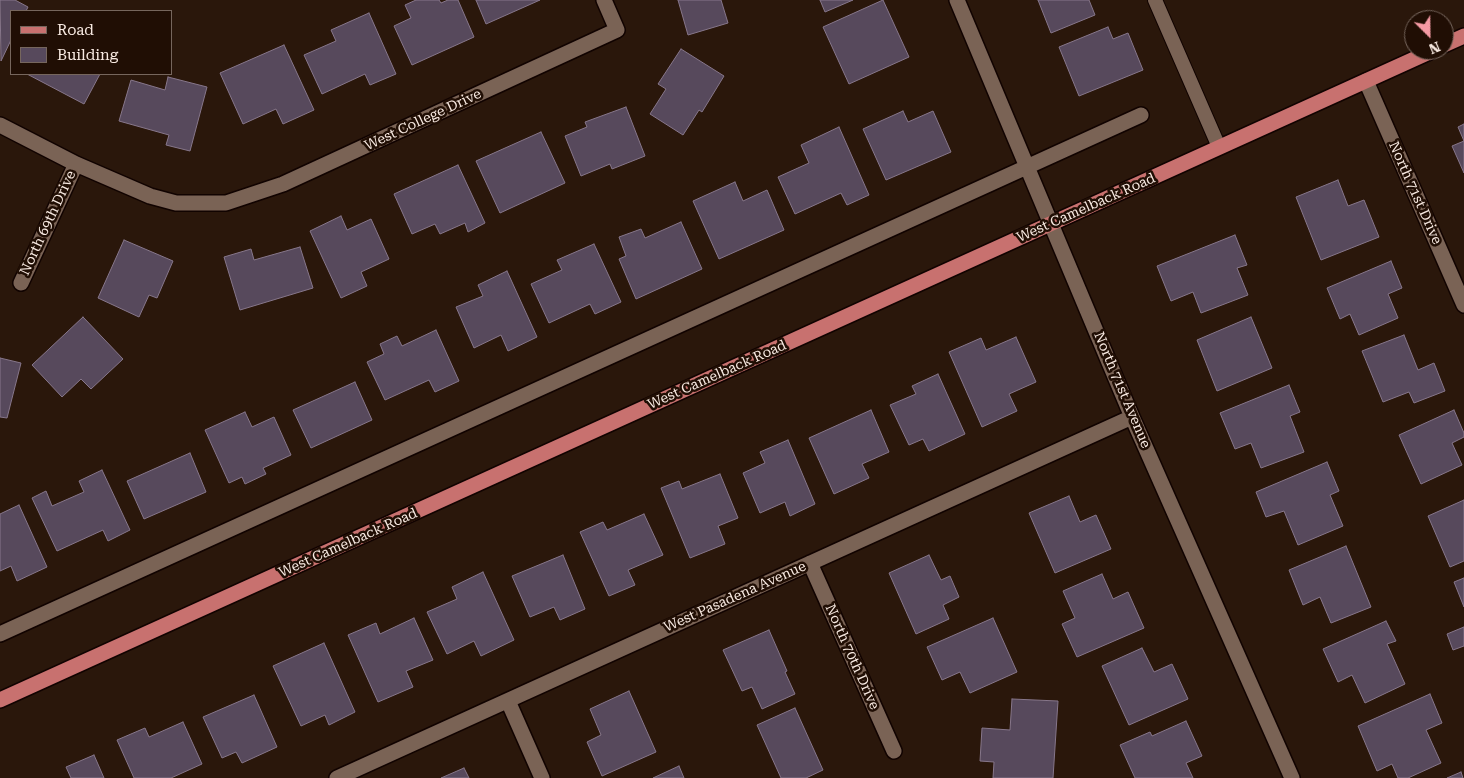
<!DOCTYPE html>
<style>
body{margin:0}
#map{position:relative;width:1464px;height:778px;overflow:hidden;background:#2a170b;font-family:"Roboto Serif",serif}
canvas{display:block}
.legend{position:absolute;left:10px;top:10px;width:162px;height:65px;box-sizing:border-box;background:#200e04;border:1px solid #76665d;margin:0;padding:6px 9px;list-style:none;font-size:15px;color:#f8eae2}
.legend li{display:flex;align-items:center;gap:10px;height:25px}
.legend b{width:25px;border:1px solid #76665d}
.north{position:absolute;left:1404px;top:10px;width:50px;height:50px;box-sizing:border-box;background:#200e04;border:1px solid #76665d;border-radius:50%;rotate:157deg;font-size:14px;font-weight:700;line-height:20px;text-align:center;color:#f8eae2}
.north::after{content:'';display:block;margin:auto;width:18px;height:22px;background:#f49aa4;clip-path:polygon(50% 0,100% 100%,50% 72%,0 100%)}
</style>
<div id="map">
<canvas width="1464" height="778"></canvas>
<ul class="legend">
<li><b style="height:6px;background:#c8716f"></b>Road</li>
<li><b style="height:14px;background:#57495c"></b>Building</li>
</ul>
<div class="north">N</div>
</div>
<script>
const g = document.querySelector('canvas').getContext('2d');
g.lineJoin = 'round';
function fill(path, color) { g.fillStyle = color; g.fill(path, 'evenodd'); }
const shape = rows => new Path2D(rows.map(r => 'M' + r).join(''));
function trace(path, color, width, dash) { g.strokeStyle = color; g.lineWidth = width; g.lineCap = dash ? 'butt' : 'round'; g.setLineDash(dash || []); g.stroke(path); }
function drawText(font, color, halo, rows, align = 'center') {
  g.font = font + ' "Roboto Serif",serif'; g.lineWidth = 5; g.setLineDash([]); g.textBaseline = 'middle'; g.strokeStyle = halo; g.fillStyle = color; for (const [text, x, y, turn = 0] of rows) {
    g.save(); g.translate(x, y); g.rotate((+turn || 0) * Math.PI / 180); g.textAlign = isNaN(turn) ? turn : align; if (halo) g.strokeText(text, 0, 0); g.fillText(text, 0, 0); g.restore();
  }
}
const building = shape([
 [0,0,15,0,28,7,26,11,11,11,11,40,1,61,0,0],
 [416,0,439,0,441,3,448,0,458,0,474,37,412,65,394,26,411,18,405,5,416,0],
 [476,0,540,0,486,24,476,0],
 [678,0,721,0,728,23,688,35,678,0],
 [820,0,853,0,825,12,820,0],
 [883,0,909,57,849,84,823,27,883,0],
 [1038,0,1089,0,1095,15,1051,33,1038,0],
 [369,13,396,74,370,85,365,74,322,94,304,55,336,41,331,30,369,13],
 [1108,27,1113,39,1128,33,1143,70,1079,96,1059,47,1108,27],
 [284,45,314,110,283,124,276,109,243,124,220,73,284,45],
 [681,49,724,76,702,112,699,110,683,135,650,114,666,89,658,84,681,49],
 [27,74,100,74,84,104,27,74],
 [168,77,207,87,190,151,166,145,169,135,119,121,131,80,165,90,168,77],
 [626,107,645,156,612,169,610,164,581,176,565,136,587,127,585,122,626,107],
 [903,111,908,122,933,111,951,152,886,180,863,129,903,111],
 [1464,124,1464,141,1458,127,1464,124],
 [839,127,869,195,847,205,841,193,795,214,778,177,809,163,801,145,839,127],
 [541,132,565,183,500,213,476,161,541,132],
 [1464,141,1464,173,1452,146,1464,141],
 [458,165,485,223,468,232,465,223,440,234,435,224,412,234,394,194,458,165],
 [1338,180,1348,206,1364,200,1379,237,1321,260,1296,197,1338,180],
 [735,182,743,201,767,190,784,230,719,259,693,201,735,182],
 [341,216,347,230,371,219,389,259,361,272,367,286,341,298,310,231,341,216],
 [681,222,702,269,636,299,619,259,626,256,619,237,641,229,645,238,681,222],
 [1235,235,1247,265,1237,268,1248,295,1201,313,1193,292,1171,301,1157,266,1235,235],
 [124,240,173,261,157,298,149,295,139,317,98,298,124,240],
 [594,244,621,302,595,314,590,304,549,323,531,284,562,270,557,260,594,244],
 [300,247,313,288,240,310,224,257,251,249,254,260,300,247],
 [1391,261,1402,288,1388,294,1398,318,1359,335,1350,314,1340,319,1327,288,1391,261],
 [507,271,537,337,508,351,501,335,474,348,456,307,483,296,478,285,507,271],
 [83,317,123,359,91,389,81,379,62,397,32,365,83,317],
 [1251,317,1272,368,1217,391,1197,340,1251,317],
 [436,330,459,381,435,392,429,380,385,400,367,362,384,354,380,344,397,336,402,346,436,330],
 [1404,335,1418,370,1434,363,1445,391,1414,403,1409,392,1383,402,1362,351,1404,335],
 [1016,337,1036,382,1009,394,1017,411,982,427,949,352,981,338,986,350,1016,337],
 [0,358,21,363,7,418,0,417,0,358],
 [938,374,965,434,929,451,923,439,909,445,890,405,916,394,912,386,938,374],
 [355,382,372,420,311,448,293,410,355,382],
 [1289,385,1300,412,1290,416,1304,452,1261,468,1251,443,1235,449,1220,413,1289,385],
 [871,410,889,452,862,464,869,478,834,494,809,438,871,410],
 [1454,410,1464,433,1464,437,1452,443,1462,465,1421,484,1399,435,1454,410],
 [245,412,252,427,274,417,291,455,263,468,266,474,245,484,242,477,229,483,205,430,245,412],
 [788,440,815,504,790,516,785,502,760,513,743,473,765,463,760,452,788,440],
 [190,453,206,492,144,519,127,481,190,453],
 [1327,462,1339,491,1330,495,1343,526,1298,545,1284,511,1266,517,1256,492,1327,462],
 [102,470,130,530,108,541,103,530,57,551,32,498,46,491,52,506,84,492,79,481,102,470],
 [720,474,738,518,718,526,725,544,690,558,661,488,679,481,682,489,720,474],
 [1069,496,1080,522,1096,515,1111,549,1055,573,1029,513,1069,496],
 [1464,500,1464,561,1450,567,1428,516,1464,500],
 [19,505,47,567,17,581,11,566,0,571,0,514,19,505],
 [644,514,663,555,628,570,635,585,609,596,580,532,603,522,607,530,644,514],
 [1346,546,1371,607,1331,623,1320,597,1303,605,1289,570,1346,546],
 [563,555,585,609,560,620,554,607,530,617,512,576,563,555],
 [929,555,941,580,950,576,959,597,943,605,949,619,916,634,889,573,929,555],
 [483,572,514,640,481,656,474,641,447,654,427,612,457,599,452,587,483,572],
 [1102,574,1113,599,1128,592,1144,628,1077,657,1062,624,1075,618,1063,591,1102,574],
 [1464,578,1464,607,1454,582,1464,578],
 [414,618,433,660,406,671,413,687,378,702,348,635,376,623,380,634,414,618],
 [993,618,1017,672,970,693,960,672,942,680,927,647,993,618],
 [1386,621,1396,641,1387,644,1405,684,1365,703,1352,675,1338,682,1323,649,1386,621],
 [1464,627,1464,646,1453,650,1447,634,1464,627],
 [769,630,787,671,785,672,795,694,762,709,752,687,742,691,723,650,769,630],
 [324,643,355,712,329,725,325,715,301,726,273,666,324,643],
 [1142,648,1154,672,1172,664,1188,699,1129,725,1102,666,1142,648],
 [629,691,656,752,602,776,587,742,601,735,590,709,629,691],
 [1430,694,1442,723,1426,730,1441,763,1408,778,1398,778,1392,764,1377,771,1358,726,1430,694],
 [254,695,277,747,242,763,236,752,222,758,203,717,254,695],
 [1012,699,1058,701,1053,778,993,778,994,762,980,761,982,728,1010,730,1012,699],
 [795,708,823,770,806,778,781,778,757,725,795,708],
 [1186,721,1202,756,1186,763,1193,778,1135,778,1120,745,1150,732,1152,736,1186,721],
 [183,722,202,764,171,778,134,778,117,740,145,728,149,737,183,722],
 [94,755,104,778,71,778,66,767,94,755],
 [679,766,684,778,653,778,679,766],
 [464,768,469,778,441,778,464,768],
 [1461,772,1463,778,1447,778,1461,772]
]);
fill(building, '#57495c');
trace(building, '#87778b', 1);
const service = shape([
 [1155,0,1219,147]
]);
const minor = shape([
 [957,0,1132,417,1292,778],
 [1366,81,1464,305],
 [0,125,76,164,150,196,176,203,226,203,283,184,617,30,604,0],
 [21,283,76,164],
 [810,563,894,751],
 [0,634,1141,115],
 [508,701,542,778],
 [337,778,1132,417]
]);
const primary = shape([
 [1444,45,1464,36],
 [0,700,1434,50]
]);
trace(service, '#110300', 16);
trace(minor, '#110300', 18);
trace(primary, '#110300', 18);
trace(service, '#7a6355', 14);
trace(minor, '#7a6355', 15);
trace(primary, '#c8716f', 15);
drawText('14px', '#f8eae2', '#200e04', [
 ["West College Drive",423,120,-25],
 ["North 71st Drive",1415,193,66],
 ["West Camelback Road",1086,208,-24],
 ["North 69th Drive",48,223,-65],
 ["West Camelback Road",717,375,-24],
 ["North 71st Avenue",1122,390,67],
 ["West Camelback Road",348,543,-24],
 ["West Pasadena Avenue",735,597,-24],
 ["North 70th Drive",852,657,66]
]);
</script>
